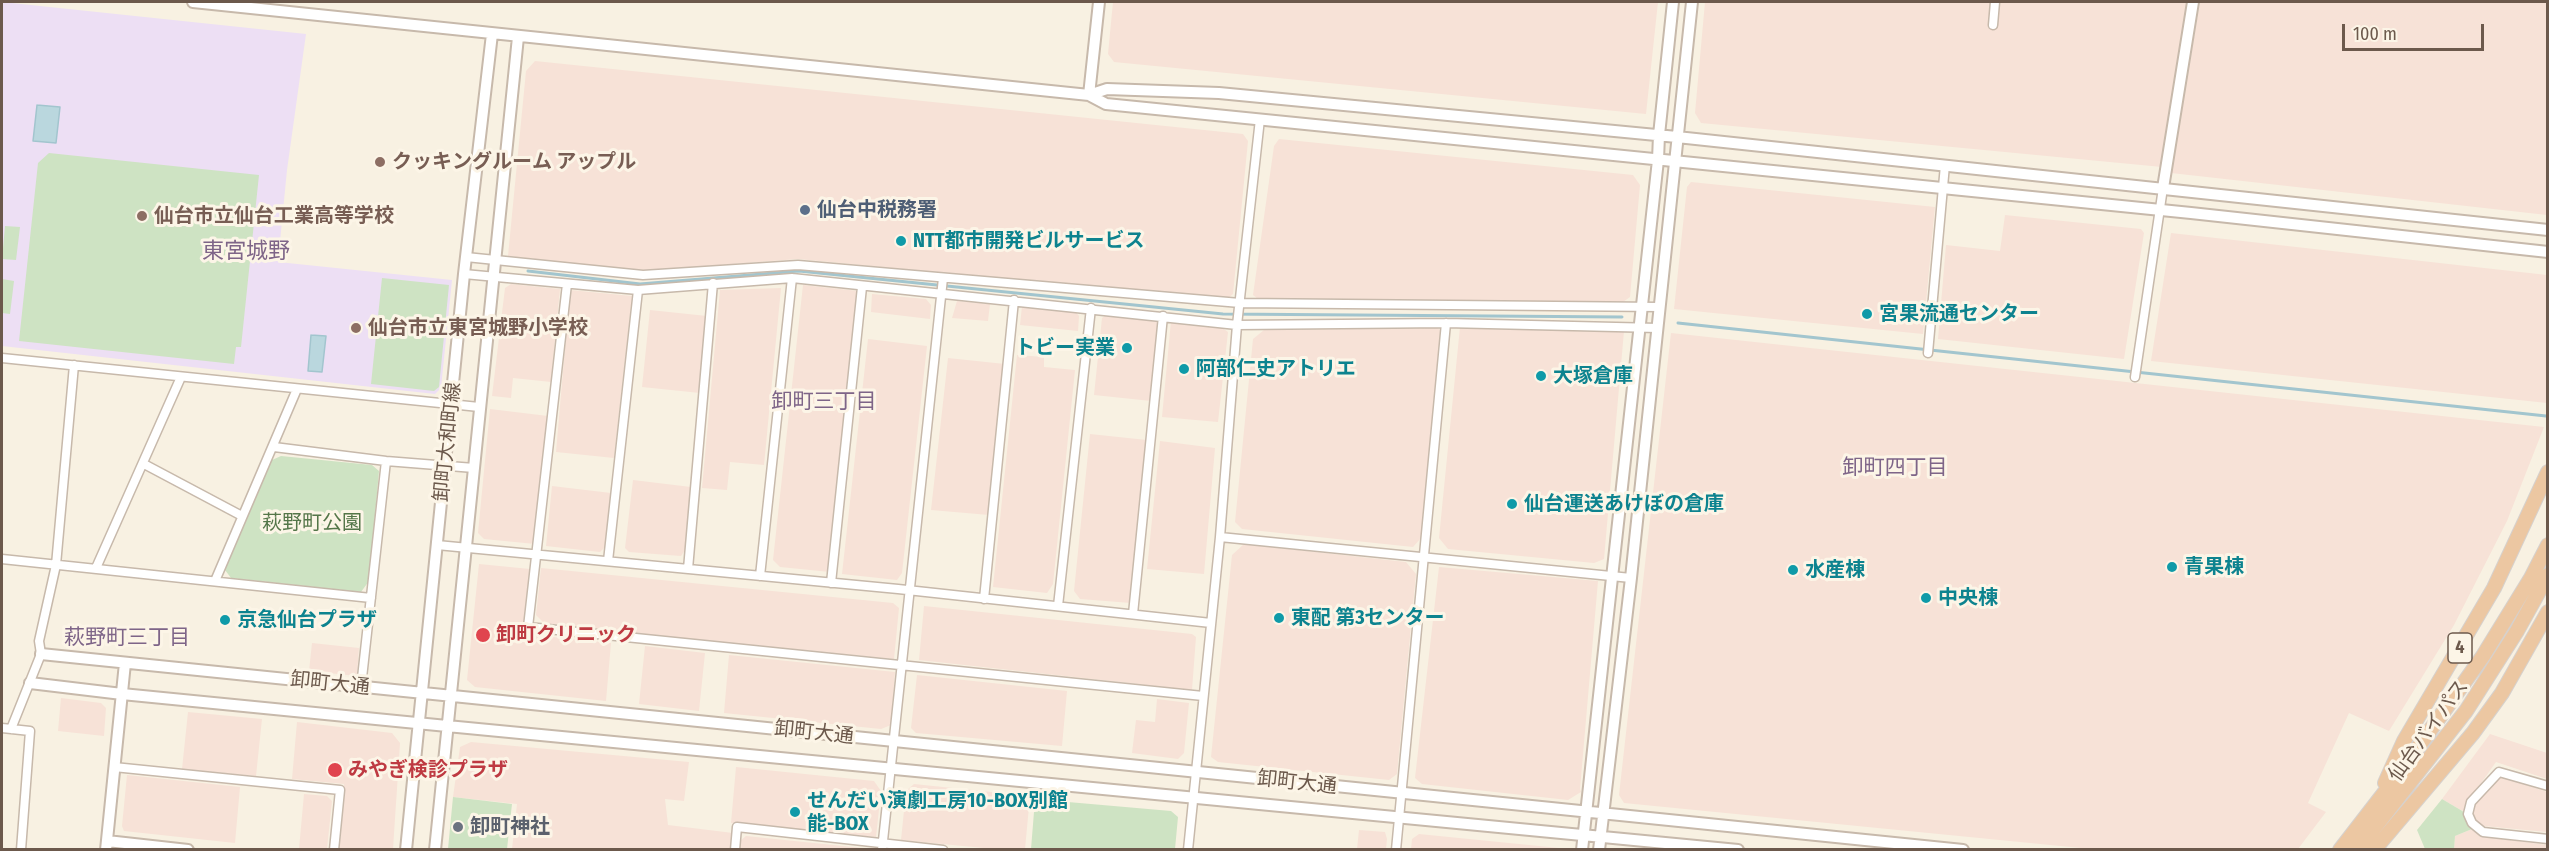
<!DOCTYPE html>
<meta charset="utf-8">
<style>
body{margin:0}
#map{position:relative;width:2549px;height:851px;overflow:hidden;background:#f8f1e2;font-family:"Fira Sans Condensed",sans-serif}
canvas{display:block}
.frame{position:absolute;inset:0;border:3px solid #6c594c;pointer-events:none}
.scale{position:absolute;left:2342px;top:24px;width:142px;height:27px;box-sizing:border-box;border:3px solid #6c594c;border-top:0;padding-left:8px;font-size:18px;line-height:21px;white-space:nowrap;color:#6c594c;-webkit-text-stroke:4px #fcf5e7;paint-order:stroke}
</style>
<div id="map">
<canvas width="2549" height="851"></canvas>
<div class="frame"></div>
<div class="scale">100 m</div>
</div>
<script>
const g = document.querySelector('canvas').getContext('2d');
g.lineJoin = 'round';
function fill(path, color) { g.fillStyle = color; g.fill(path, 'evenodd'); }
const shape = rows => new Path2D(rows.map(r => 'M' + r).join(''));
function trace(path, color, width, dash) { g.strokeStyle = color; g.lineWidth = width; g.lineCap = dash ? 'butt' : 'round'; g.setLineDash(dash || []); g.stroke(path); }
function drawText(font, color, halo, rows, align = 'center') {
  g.font = font + ' "Fira Sans Condensed","Noto Sans JP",sans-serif'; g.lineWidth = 6; g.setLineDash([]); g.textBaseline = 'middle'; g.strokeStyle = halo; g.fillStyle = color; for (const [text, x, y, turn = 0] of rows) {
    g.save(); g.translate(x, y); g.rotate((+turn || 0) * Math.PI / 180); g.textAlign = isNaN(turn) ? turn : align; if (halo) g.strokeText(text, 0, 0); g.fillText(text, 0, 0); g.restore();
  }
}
fill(shape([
 [1113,2,1658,2,1646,114,1114,62,1108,54],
 [1705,2,2187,2,2162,167,1701,123,1695,113],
 [2200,2,2547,2,2547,215,2171,173],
 [535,61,1243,134,1248,141,1233,294,1226,300,798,259,643,271,508,256,526,71],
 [1279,139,1633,175,1640,185,1630,297,1623,302,1262,302,1253,295,1274,146],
 [1691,182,1935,207,1923,334,1674,309,1687,187],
 [2005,215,2141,229,2144,233,2124,359,1938,339,1946,245,2000,251],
 [2171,233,2547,275,2547,403,2151,361],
 [511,284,560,289,551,382,513,378,511,398,492,396,505,288],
 [803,285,859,291,830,572,780,567,773,560],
 [781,288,764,465,730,462,727,490,702,488,720,290],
 [570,290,632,296,614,458,556,452],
 [872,294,926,299,931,305,930,319,871,312],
 [957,301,990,304,988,321,952,318],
 [1022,306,1075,311,1079,316,1078,331,1020,325],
 [650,310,707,316,700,393,642,387],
 [1106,315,1159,320,1151,401,1094,395,1102,318],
 [1171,321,1221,327,1228,332,1218,422,1162,417],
 [1460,327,1624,331,1604,559,1594,563,1448,549,1439,538],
 [1437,328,1442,331,1422,537,1413,547,1242,529,1235,522,1253,339,1264,330],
 [1671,333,2544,427,2507,521,2454,625,2389,731,2349,713,2308,803,2326,812,2298,849,2091,849,1624,803,1619,795],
 [868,339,927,346,902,573,897,580,842,574],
 [1017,355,1044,357,1044,367,1075,370,1053,584,1047,593,993,587],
 [948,358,1005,364,989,515,931,510],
 [490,409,548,416,535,544,484,539,478,533],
 [1090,434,1147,440,1131,603,1080,599,1074,591],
 [1160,441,1215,448,1204,574,1147,569],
 [633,480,691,487,685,550,681,556,629,552,625,548],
 [552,486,611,493,607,545,600,552,546,546],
 [1244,544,1406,562,1416,574,1397,774,1389,780,1218,762,1211,757,1232,555],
 [479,564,530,569,524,634,611,643,606,701,475,687,467,680],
 [1439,567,1598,581,1580,789,1581,792,1568,800,1422,784,1415,778],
 [541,568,893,603,899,608,894,659,546,625,536,615],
 [924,606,1192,634,1196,637,1192,690,919,660],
 [312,643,359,648,357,676,309,671],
 [645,646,705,653,699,711,639,704],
 [729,655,895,672,891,725,881,729,724,713],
 [917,675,1067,691,1062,746,916,733,911,728],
 [61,698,101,703,106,708,104,736,58,731],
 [1157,699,1189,703,1184,753,1178,759,1132,753,1136,720,1155,722],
 [188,712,262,719,256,776,182,769],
 [297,722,392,733,400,743,393,849,338,849,344,784,292,779],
 [2490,734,2547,753,2547,779,2496,762,2467,803,2464,812,2442,799],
 [471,742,689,762,684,801,665,799,668,825,733,833,731,849,512,849,517,804,453,797,460,747],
 [736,767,874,781,881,791,876,837,731,823],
 [127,775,240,787,235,843,124,831,122,826],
 [2500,776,2547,792,2547,832,2484,826,2475,821,2472,808],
 [914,784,1030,796,1025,849,994,849,901,840,906,791],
 [304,794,327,796,332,801,327,849,299,849],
 [2472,829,2481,836,2547,845,2547,849,2454,850,2455,836],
 [1359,830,1385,832,1387,839,1386,849,1357,849],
 [1419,834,1559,848,1561,849,1411,849,1412,839],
 [746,836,872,849,740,849,740,841]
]), '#f7e2d7');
fill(shape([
 [2,2,306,34,287,170,278,262,452,280,441,388,435,394,2,346]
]), '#eddff4');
fill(shape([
 [49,153,259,175,241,347,236,347,234,364,19,341,38,163],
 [5,226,20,227,16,260,2,259],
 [382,278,449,285,439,387,434,391,371,384],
 [2,279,14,281,10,314,2,313],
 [281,456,372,465,379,471,369,581,361,592,231,578,225,570,272,460],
 [453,797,512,804,507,849,448,849],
 [2442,799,2464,812,2466,819,2472,829,2455,836,2454,850,2425,849,2417,830],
 [1045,800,1171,811,1178,817,1175,849,1031,849,1034,812]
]), '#cee3c3');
const water = shape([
 [37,105,60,107,56,143,33,141,37,105],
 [311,335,326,336,322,372,308,371,311,335]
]);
fill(water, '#bad7de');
trace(water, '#a2c5ce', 1.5);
trace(shape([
 [528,271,640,284,799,271,1223,314,1622,317],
 [1678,323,2546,416]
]), '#a2c5ce', 3);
const minor = shape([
 [1993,25,1995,2],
 [466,257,643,275,798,265,1240,303,1660,307],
 [464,274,638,290,792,278,1237,325,1446,323,1658,328],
 [567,284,528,627,1203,696],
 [1928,353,1945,165],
 [2,358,479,407],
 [2135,377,2163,188],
 [274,447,386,461,474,468],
 [144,464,242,516],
 [1220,537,1631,578],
 [437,545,898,589,1211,623],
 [2,559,371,598],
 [608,561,638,290],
 [96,568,181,377],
 [688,569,713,283],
 [760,576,792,278],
 [215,581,297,389],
 [831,583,862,287],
 [984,599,1014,300],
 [1058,606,1091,308],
 [1133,614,1163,316],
 [361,687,386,461],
 [2,728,30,731,21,850],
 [11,729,41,654,39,641,56,565,74,365],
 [114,767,340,790,334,850],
 [2548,786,2499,772,2471,802,2468,814,2472,823,2483,832,2548,839],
 [735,850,737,827,943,850],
 [882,850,943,278],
 [1188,850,1220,537,1237,325,1260,119],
 [1396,850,1446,323]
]);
const tertiary = shape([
 [193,2,1089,95,1106,104,2191,213,2548,252],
 [1089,95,1107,89,1219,93,1677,137,2548,230],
 [1089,95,1099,2],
 [2163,188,2193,2],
 [41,654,1963,850],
 [30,683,122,694,447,726,1738,850],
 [107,841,188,850],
 [106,850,125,663],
 [406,850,464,274,492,34],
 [435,850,518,37],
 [1582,850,1658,160,1659,135,1673,2],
 [1599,850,1631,578,1692,2]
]);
const trunk = shape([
 [2385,783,2404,741,2494,588,2548,472],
 [2340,850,2402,770,2483,656,2531,578,2548,545],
 [2357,850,2466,711,2517,631,2548,575],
 [2374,850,2473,733,2502,693,2548,612]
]);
trace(minor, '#c7b9ab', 11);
trace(tertiary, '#c7b9ab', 14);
trace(trunk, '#d6d1cd', 16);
trace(minor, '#fff', 8);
trace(tertiary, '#fff', 10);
trace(trunk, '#ecc7a2', 14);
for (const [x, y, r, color] of [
 [380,162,6,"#8d6e63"],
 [805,210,6,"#5c6f8a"],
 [142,216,6,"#8d6e63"],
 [901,241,6,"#0f9aa8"],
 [1867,314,6,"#0f9aa8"],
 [356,328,6,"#8d6e63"],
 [1127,348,6,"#0f9aa8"],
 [1184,369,6,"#0f9aa8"],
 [1541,376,6,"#0f9aa8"],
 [1512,504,6,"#0f9aa8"],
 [2172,567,6,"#0f9aa8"],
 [1793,570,6,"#0f9aa8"],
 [1926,598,6,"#0f9aa8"],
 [1279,618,6,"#0f9aa8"],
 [225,620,6,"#0f9aa8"],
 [483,635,8,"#e0444e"],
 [335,770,8,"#e0444e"],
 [795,812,6,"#0f9aa8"],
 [458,827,6,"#6b7280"]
]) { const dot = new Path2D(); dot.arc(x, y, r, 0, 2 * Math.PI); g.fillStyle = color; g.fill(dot); trace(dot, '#fcf5e7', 2); }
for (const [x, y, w] of [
 [2460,648,24]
]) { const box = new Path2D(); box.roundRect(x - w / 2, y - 15, w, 30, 4.5); g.fillStyle = '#fcf5e7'; g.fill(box); trace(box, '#6c594c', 1.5); }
drawText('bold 18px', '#6c594c', null, [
 ["4",2460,648]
]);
drawText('bold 20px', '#785e54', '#fcf5e7', [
 ["クッキングルーム アップル",392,162],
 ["仙台市立仙台工業高等学校",154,216],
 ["仙台市立東宮城野小学校",368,328]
], 'left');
drawText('bold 20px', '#4e5e75', '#fcf5e7', [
 ["仙台中税務署",817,210]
], 'left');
drawText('bold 20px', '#0d838f', '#fcf5e7', [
 ["NTT都市開発ビルサービス",913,241],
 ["宮果流通センター",1879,314],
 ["トビー実業",1115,348,"right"],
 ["阿部仁史アトリエ",1196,369],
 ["大塚倉庫",1553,376],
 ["仙台運送あけぼの倉庫",1524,504],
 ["青果棟",2184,567],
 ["水産棟",1805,570],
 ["中央棟",1938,598],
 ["東配 第3センター",1291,618],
 ["京急仙台プラザ",237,620],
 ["せんだい演劇工房10-BOX別館",807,801],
 ["能-BOX",807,824]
], 'left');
drawText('20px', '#6c594c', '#fcf5e7', [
 ["卸町大和町線",448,442,-84],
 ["卸町大通",330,684,6],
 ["仙台バイパス",2429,731,-54],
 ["卸町大通",814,733,6],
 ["卸町大通",1297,783,6]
]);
drawText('20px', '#547649', '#fcf5e7', [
 ["萩野町公園",312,523]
]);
drawText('bold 20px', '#be3a42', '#fcf5e7', [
 ["卸町クリニック",496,635],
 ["みやぎ検診プラザ",348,770]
], 'left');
drawText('bold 20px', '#5b616d', '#fcf5e7', [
 ["卸町神社",470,827]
], 'left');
drawText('21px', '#7e6588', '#fcf5e7', [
 ["卸町三丁目",824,402],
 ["卸町四丁目",1895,468],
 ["萩野町三丁目",127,638]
]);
drawText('22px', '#7e6588', '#fcf5e7', [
 ["東宮城野",246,252]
]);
</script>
